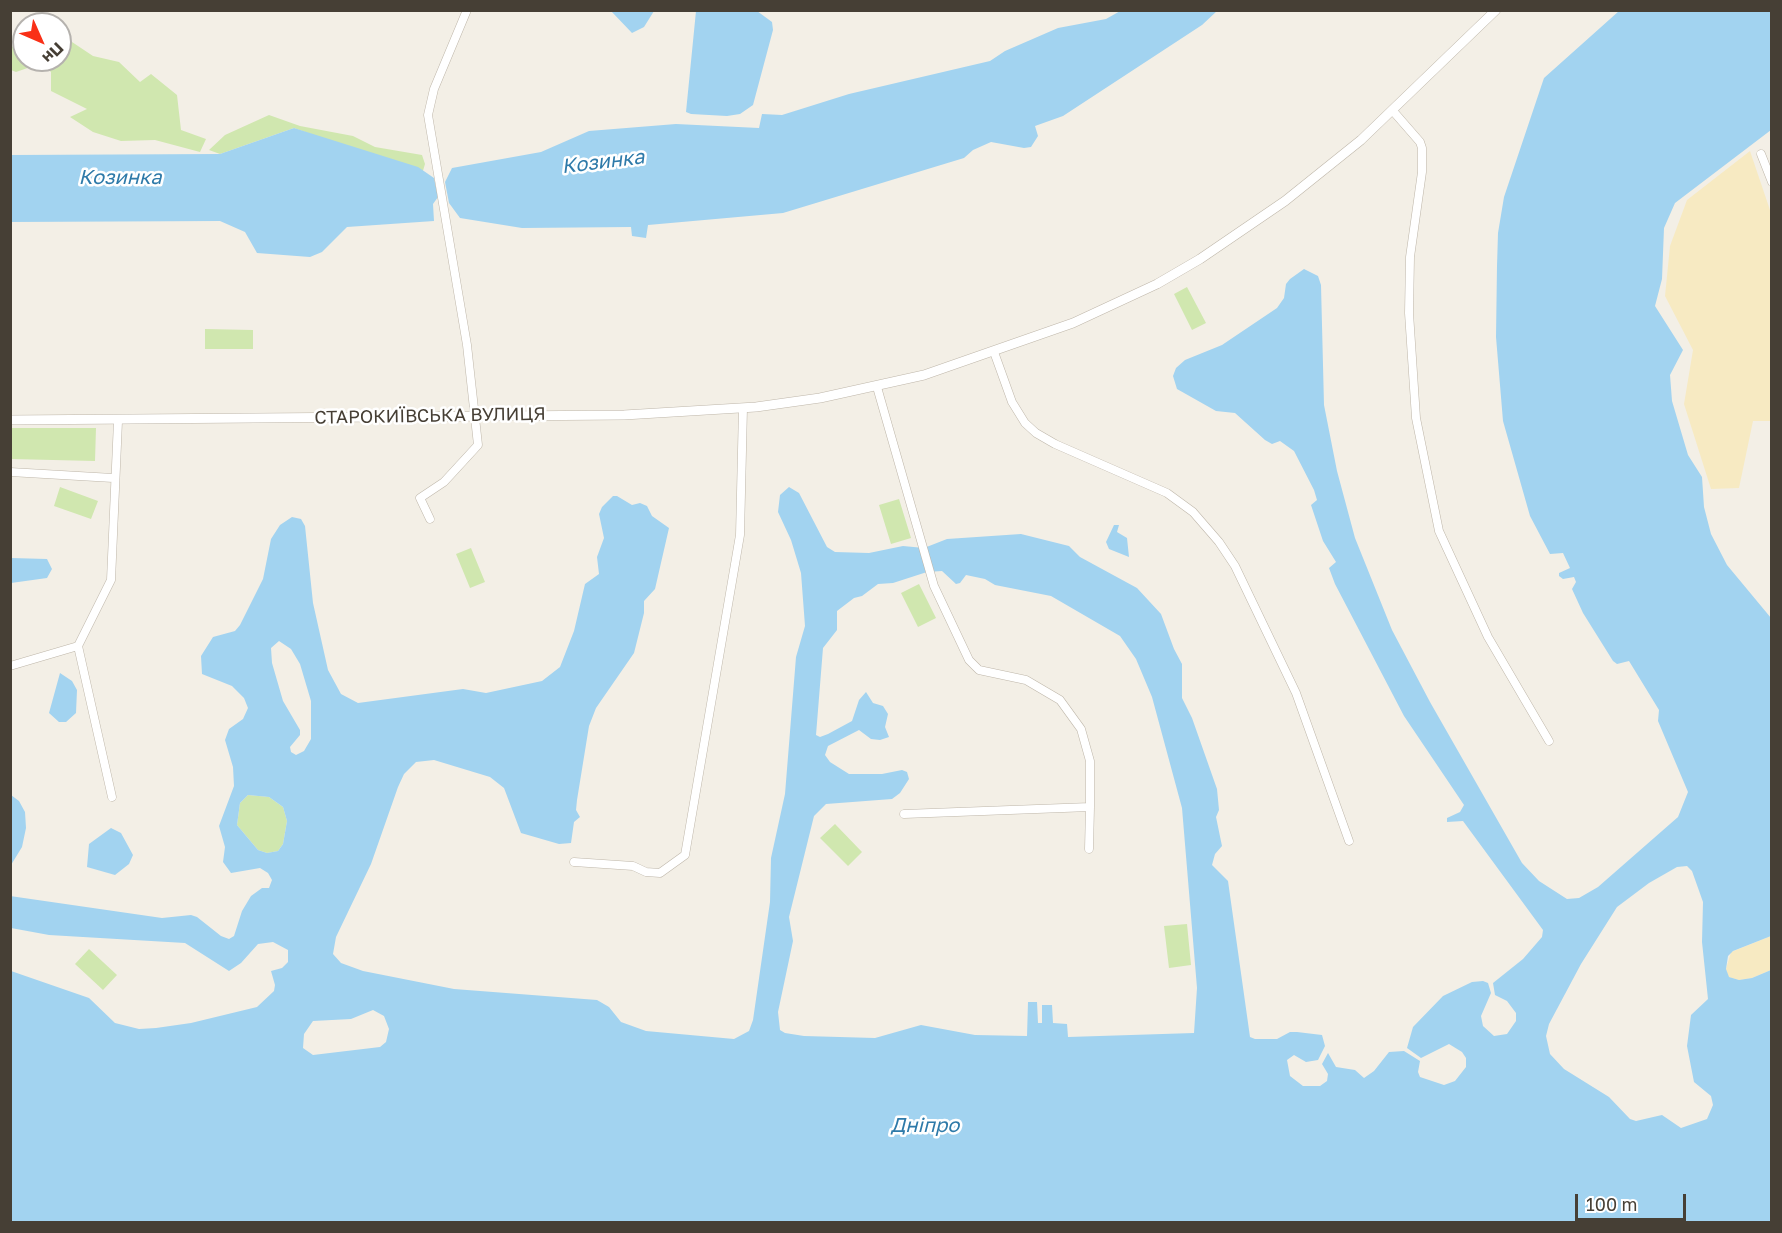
<!DOCTYPE html>
<meta charset="utf-8">
<style>
body{margin:0}
#map{position:relative;width:1782px;height:1233px;overflow:hidden;background:#f3efe6;font-family:"Golos Text",sans-serif}
canvas{display:block}
.frame{position:absolute;inset:0;border:12px solid #463f35;pointer-events:none}
.north{position:absolute;left:12px;top:12px;width:60px;height:60px;box-sizing:border-box;background:#fff;border:2px solid #b5b2ae;border-radius:50%;rotate:135deg;font-size:16px;font-weight:700;line-height:24px;text-align:center;color:#463f35}
.north::after{content:'';display:block;margin:auto;width:21px;height:27px;background:#f93017;clip-path:polygon(50% 0,100% 100%,50% 72%,0 100%)}
.scale{position:absolute;left:1575px;top:1194px;width:111px;height:27px;box-sizing:border-box;border:3px solid #463f35;border-top:0;padding-left:8px;font-size:18px;line-height:21px;white-space:nowrap;color:#463f35;-webkit-text-stroke:4px #fff;paint-order:stroke}
</style>
<div id="map">
<canvas width="1782" height="1233"></canvas>
<div class="frame"></div>
<div class="north">Пн</div>
<div class="scale">100 m</div>
</div>
<script>
const g = document.querySelector('canvas').getContext('2d');
g.lineJoin = 'round';
function fill(path, color) { g.fillStyle = color; g.fill(path, 'evenodd'); }
const shape = rows => new Path2D(rows.map(r => 'M' + r).join(''));
function trace(path, color, width, dash) { g.strokeStyle = color; g.lineWidth = width; g.lineCap = dash ? 'butt' : 'round'; g.setLineDash(dash || []); g.stroke(path); }
function drawText(font, color, halo, rows, align = 'center') {
  g.font = font + ' "Golos Text",sans-serif'; g.lineWidth = 5; g.setLineDash([]); g.textBaseline = 'middle'; g.strokeStyle = halo; g.fillStyle = color; for (const [text, x, y, turn = 0] of rows) {
    g.save(); g.translate(x, y); g.rotate((+turn || 0) * Math.PI / 180); g.textAlign = isNaN(turn) ? turn : align; if (halo) g.strokeText(text, 0, 0); g.fillText(text, 0, 0); g.restore();
  }
}
fill(shape([
 [24,26,24,60,60,60,60,34,93,56,119,62,140,82,151,74,177,95,181,130,206,139,200,152,155,140,121,141,93,132,70,117,87,109,51,91,51,72,42,63,16,72,11,70,11,47,23,44,17,28],
 [269,115,300,126,353,136,375,147,422,155,425,164,422,174,294,128,220,154,209,150,225,135],
 [1187,287,1206,323,1192,330,1174,294],
 [205,329,253,330,253,349,205,349],
 [11,428,96,428,95,461,11,459],
 [60,487,98,501,91,519,54,506],
 [899,499,911,538,891,544,879,505],
 [471,548,485,582,470,588,456,554],
 [919,584,936,618,918,627,901,593],
 [248,795,269,797,283,807,287,821,283,844,278,851,267,853,258,850,237,825,240,803],
 [835,824,862,852,848,866,820,838],
 [1187,924,1191,965,1169,968,1164,926],
 [89,949,117,975,103,990,75,964]
]), '#d0e7af');
fill(shape([
 [1750,151,1771,213,1771,421,1753,421,1739,488,1711,489,1684,404,1693,350,1665,296,1670,246,1687,200],
 [1771,936,1771,970,1752,978,1739,980,1728,977,1726,969,1731,952]
]), '#f7eac2');
fill(shape([
 [1122,10,1217,11,1202,25,1063,116,1035,126,1038,136,1031,147,1024,148,991,142,973,150,964,158,783,213,648,225,646,238,632,236,631,227,522,228,460,218,449,203,445,182,452,168,541,152,589,131,676,124,759,128,762,114,782,115,849,94,990,61,1005,51,1058,28,1106,19],
 [611,11,654,11,644,27,632,33],
 [696,11,757,11,772,22,773,30,753,105,740,114,727,116,691,114,686,112],
 [1619,11,1771,11,1771,130,1675,203,1664,228,1662,279,1655,306,1683,350,1670,375,1672,401,1688,455,1702,477,1704,507,1711,534,1727,565,1771,618,1771,936,1733,951,1728,956,1726,969,1729,977,1739,980,1752,978,1771,970,1771,1222,11,1222,11,971,89,998,115,1023,139,1029,156,1028,191,1023,257,1007,274,991,275,985,271,971,282,968,288,962,288,950,273,942,258,944,241,963,229,971,185,943,49,935,11,928,10,896,162,918,191,915,197,917,221,936,229,939,234,936,242,911,251,896,262,888,269,888,272,880,268,873,260,868,231,873,223,862,225,847,219,826,234,786,233,767,225,740,229,729,243,719,248,708,244,698,232,686,202,674,201,656,213,637,235,631,240,625,263,579,271,539,280,525,292,517,301,519,305,526,313,603,328,670,341,694,358,703,463,689,486,693,542,681,560,667,574,631,585,584,599,574,597,557,604,538,599,514,602,507,613,496,617,496,632,505,640,503,647,506,652,516,669,528,655,589,644,601,644,613,634,653,596,708,589,726,577,800,576,810,580,817,574,822,571,843,559,844,521,833,504,788,490,777,434,760,416,762,404,774,398,787,371,864,336,937,333,954,341,963,363,971,454,989,597,1000,609,1007,621,1022,646,1031,734,1039,749,1031,753,1020,770,902,771,858,785,794,796,657,805,626,801,573,791,540,778,512,780,495,789,487,799,493,827,547,835,552,869,553,903,546,924,548,947,539,1021,534,1069,546,1080,557,1137,588,1161,614,1174,649,1182,664,1182,698,1192,718,1217,789,1219,810,1216,817,1222,846,1215,854,1212,865,1228,881,1250,1037,1255,1039,1277,1039,1290,1032,1297,1032,1322,1035,1325,1046,1318,1060,1306,1062,1294,1055,1287,1060,1290,1076,1303,1086,1320,1086,1327,1081,1328,1074,1322,1064,1328,1053,1336,1067,1355,1070,1364,1078,1374,1071,1389,1052,1404,1051,1420,1061,1418,1072,1420,1077,1444,1085,1455,1081,1466,1067,1466,1058,1462,1052,1449,1044,1421,1058,1407,1048,1413,1027,1443,996,1472,982,1483,981,1488,983,1491,993,1481,1016,1483,1026,1494,1036,1507,1034,1516,1021,1516,1013,1507,1001,1495,995,1493,983,1523,959,1542,937,1543,930,1463,821,1447,822,1447,818,1460,812,1464,805,1404,716,1335,584,1329,568,1336,562,1323,541,1311,505,1317,500,1314,490,1294,451,1280,441,1272,444,1265,440,1235,413,1216,411,1177,389,1173,376,1176,368,1185,360,1222,345,1277,308,1284,298,1286,284,1290,279,1304,269,1318,276,1321,285,1324,405,1337,471,1355,538,1392,630,1430,702,1522,863,1539,881,1567,899,1579,898,1598,887,1678,817,1688,792,1658,721,1659,710,1629,661,1617,664,1613,661,1583,613,1572,589,1576,582,1574,577,1563,579,1559,576,1559,573,1570,568,1563,553,1550,554,1530,516,1503,421,1496,337,1497,266,1498,233,1504,197,1544,78],
 [942,571,956,584,960,583,966,575,985,579,995,585,1051,596,1120,636,1136,659,1152,697,1182,808,1197,988,1194,1033,1068,1037,1067,1024,1053,1023,1052,1005,1042,1005,1042,1023,1038,1023,1037,1002,1028,1002,1027,1036,975,1035,921,1025,875,1038,804,1036,785,1033,780,1030,778,1012,793,941,789,917,814,816,826,804,892,799,900,793,909,779,907,772,902,770,882,774,849,774,830,762,825,755,828,746,859,730,871,739,880,740,889,737,885,727,888,714,883,706,873,703,866,692,859,700,852,721,828,734,820,737,816,735,823,648,837,630,837,611,854,598,862,596,878,584,893,583,927,572],
 [279,641,291,649,300,664,311,701,311,739,304,751,296,755,291,752,290,747,300,735,300,730,283,701,272,663,271,648],
 [248,795,269,797,283,807,287,821,283,844,278,851,267,853,258,850,237,825,240,803],
 [1687,866,1692,871,1703,902,1702,942,1708,999,1691,1015,1687,1046,1694,1082,1711,1096,1713,1105,1707,1119,1681,1128,1662,1115,1636,1121,1630,1119,1609,1097,1564,1069,1550,1054,1546,1036,1549,1024,1581,964,1617,907,1649,883,1677,867],
 [373,1010,384,1016,389,1029,386,1042,380,1047,313,1055,303,1048,304,1034,313,1021,351,1019],
 [294,128,418,167,434,178,438,197,433,204,434,221,347,227,322,252,310,257,257,253,245,232,220,221,11,222,10,155,220,154],
 [1114,525,1119,525,1117,532,1127,538,1129,557,1109,549,1106,542],
 [11,558,47,559,52,569,47,578,11,583],
 [60,673,72,681,77,690,76,713,66,722,59,722,49,713],
 [11,795,19,801,25,812,26,828,22,847,11,865],
 [111,828,121,833,133,855,129,864,115,875,87,867,89,844]
]), '#a2d3f0');
const minor = shape([
 [1393,111,1420,142,1422,148,1422,172,1410,257,1409,313,1416,418,1439,531,1488,637,1549,741],
 [1761,154,1772,182],
 [994,352,1012,402,1025,423,1036,433,1055,444,1167,493,1193,512,1219,542,1235,566,1296,693,1349,841],
 [877,387,934,586,969,660,979,670,1026,680,1060,700,1081,729,1090,761,1090,807,904,814],
 [10,472,113,478],
 [430,519,420,498,444,482,478,445,467,345,428,115,434,89,467,10],
 [10,666,78,646],
 [112,797,78,646,111,580,118,421],
 [1089,849,1090,807],
 [574,862,633,866,646,872,660,873,685,855,740,535,743,408]
]);
const tertiary = shape([
 [10,420,624,415,756,407,820,398,924,375,1073,323,1157,284,1200,259,1285,201,1361,140,1496,10]
]);
trace(minor, '#beb6a9', 9);
trace(tertiary, '#beb6a9', 10);
trace(minor, '#fff', 8);
trace(tertiary, '#fff', 9);
drawText('18px', '#463f35', '#fff', [
 ["СТАРОКИЇВСЬКА ВУЛИЦЯ",430,416,-1]
]);
drawText('italic 20px', '#2e7aa9', '#fff', [
 ["Козинка",603,162,-7],
 ["Козинка",120,178],
 ["Дніпро",925,1126]
]);
</script>
